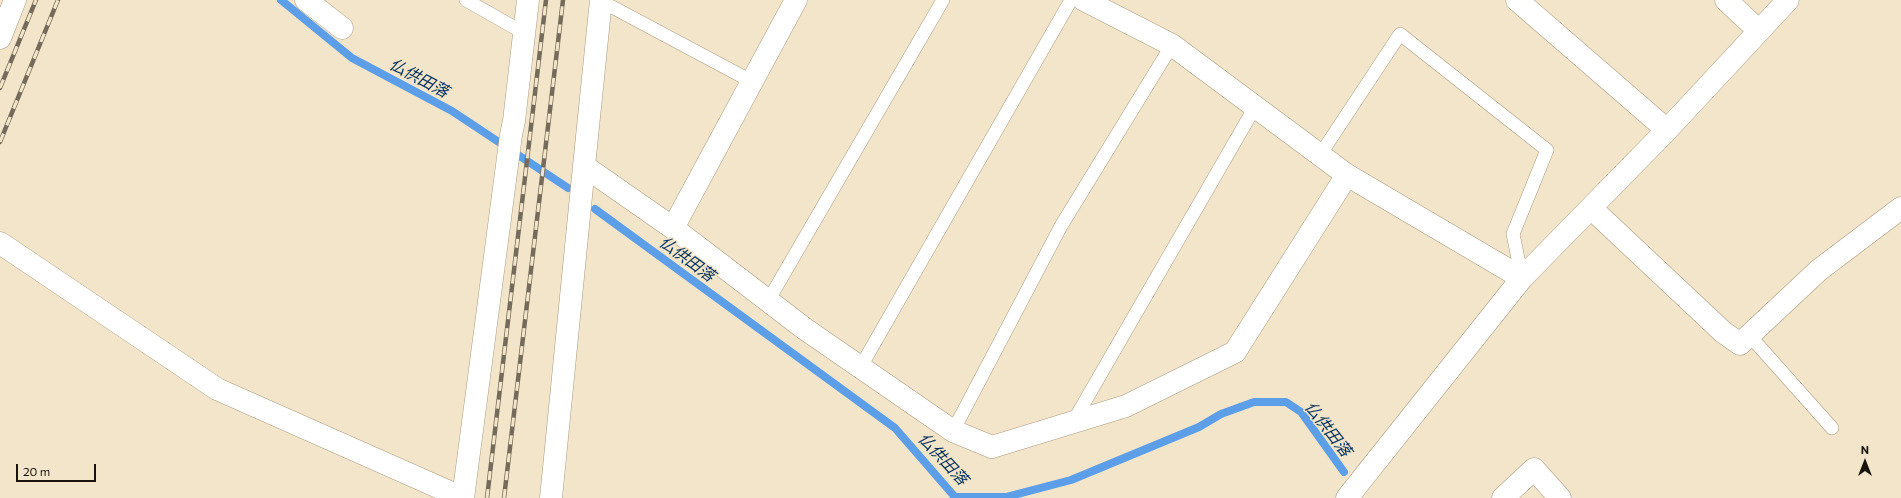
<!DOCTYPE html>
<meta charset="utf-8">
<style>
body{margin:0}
#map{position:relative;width:1901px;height:498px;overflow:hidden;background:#f3e5c9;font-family:Commissioner,sans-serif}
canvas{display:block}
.north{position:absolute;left:1845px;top:442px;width:40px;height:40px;-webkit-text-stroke:3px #f3e5c9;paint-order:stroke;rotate:0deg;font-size:11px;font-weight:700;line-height:16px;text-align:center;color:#19140b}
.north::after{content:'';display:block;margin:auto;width:14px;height:18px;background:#19140b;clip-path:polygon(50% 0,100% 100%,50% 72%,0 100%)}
.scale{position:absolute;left:16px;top:464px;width:80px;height:18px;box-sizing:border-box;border:2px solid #19140b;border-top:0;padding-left:5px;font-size:12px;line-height:14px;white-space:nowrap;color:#19140b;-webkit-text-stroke:3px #f3e5c9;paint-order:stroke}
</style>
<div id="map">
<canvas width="1901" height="498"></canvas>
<div class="north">N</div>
<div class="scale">20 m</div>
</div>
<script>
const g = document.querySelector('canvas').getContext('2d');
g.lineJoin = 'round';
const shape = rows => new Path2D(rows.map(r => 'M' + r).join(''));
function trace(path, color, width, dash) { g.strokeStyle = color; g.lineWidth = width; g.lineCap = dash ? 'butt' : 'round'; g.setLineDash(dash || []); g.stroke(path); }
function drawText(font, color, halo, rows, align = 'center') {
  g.font = font + ' Commissioner,"Noto Sans JP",sans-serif'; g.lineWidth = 3; g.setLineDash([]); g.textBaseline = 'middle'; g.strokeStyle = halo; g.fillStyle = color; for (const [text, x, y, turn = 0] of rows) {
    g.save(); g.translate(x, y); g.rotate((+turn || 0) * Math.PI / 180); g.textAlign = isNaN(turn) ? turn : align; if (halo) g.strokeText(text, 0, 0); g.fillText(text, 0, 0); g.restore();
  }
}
trace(shape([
 [281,0,352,58,452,111,568,188],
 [595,209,895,428,955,497,1006,497,1071,480,1199,427,1221,414,1254,402,1286,402,1301,412,1344,472]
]), '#5c9ee8', 8);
const lane = shape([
 [466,0,524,33],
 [601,1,751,81],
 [1320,155,1400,34,1547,150,1513,234,1522,278],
 [768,301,943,0],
 [1750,336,1832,428],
 [860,368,1071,0],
 [1073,422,1255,107],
 [953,431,1061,226,1172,45]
]);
const street = shape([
 [306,0,342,28],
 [601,0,584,166,673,228,805,329,953,431,992,447,1126,406,1235,352,1347,175],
 [1084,0,1172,45,1347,175,1522,278],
 [1517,0,1667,130],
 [1726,0,1759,31],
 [0,38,15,0],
 [1591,208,1723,332,1740,344,1819,270,1901,208],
 [673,228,796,0],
 [0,243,217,389,463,498],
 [463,498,511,135,514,121,528,0],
 [551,498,584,166],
 [1347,498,1522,278,1667,130,1788,0],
 [1503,498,1534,469,1560,498]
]);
trace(lane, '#a99c82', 14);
trace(street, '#a99c82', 23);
trace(lane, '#fff', 13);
trace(street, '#fff', 22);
const rail = shape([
 [0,88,36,0],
 [0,142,58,0],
 [487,498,546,0],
 [504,498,563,0]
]);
trace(rail, '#746b5a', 4.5);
trace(rail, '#f3e5c9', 3, [9]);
drawText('italic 16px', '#002f5d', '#f3e5c9', [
 ["仏供田落",419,78,28],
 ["仏供田落",687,259,36],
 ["仏供田落",1328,429,52],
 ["仏供田落",943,459,47]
]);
</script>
